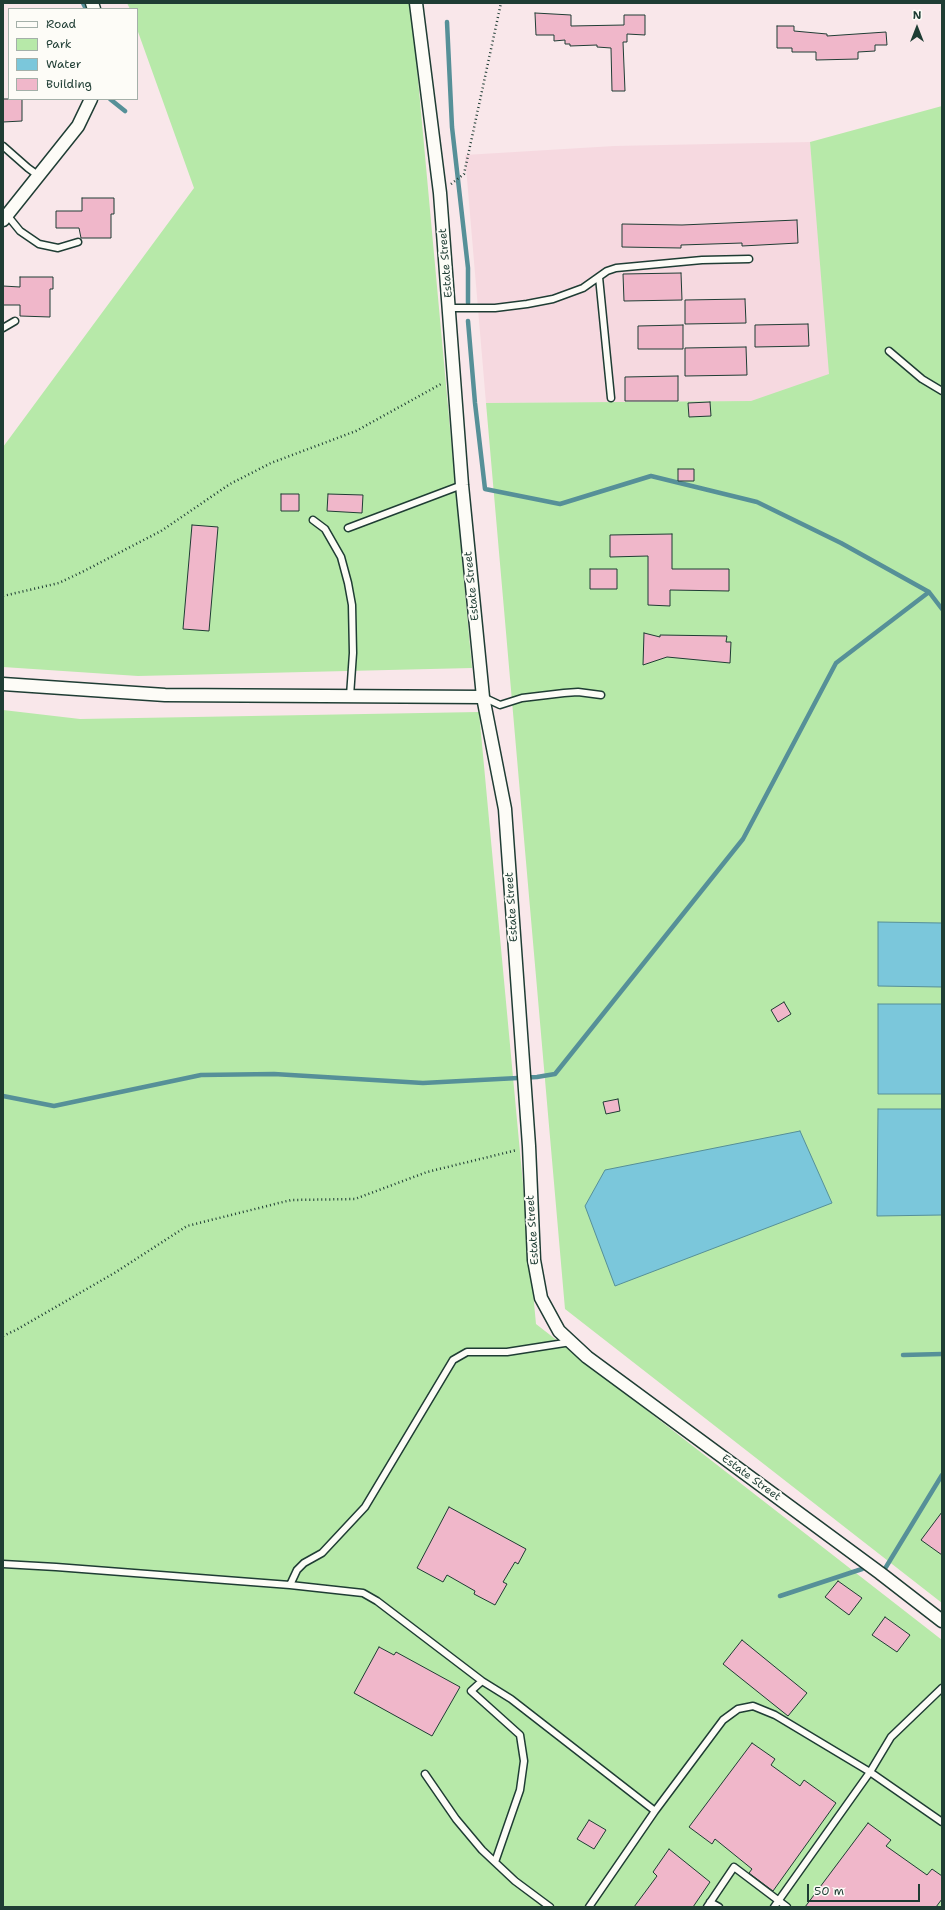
<!DOCTYPE html>
<style>
body{margin:0}
#map{position:relative;width:945px;height:1910px;overflow:hidden;background:#f9e7ea;font-family:"Shantell Sans",sans-serif}
canvas{display:block}
.frame{position:absolute;inset:0;border:4px solid #1f3d34;pointer-events:none}
.legend{position:absolute;left:8px;top:8px;width:130px;height:92px;box-sizing:border-box;background:#fdfcf7;border:1px solid #a4b0a9;margin:0;padding:5px 7px;list-style:none;font-size:12px;color:#1f3d34}
.legend li{display:flex;align-items:center;gap:8px;height:20px}
.legend b{width:20px;border:1px solid #a4b0a9}
.north{position:absolute;left:897px;top:8px;width:40px;height:40px;-webkit-text-stroke:3px #fdfcf7;paint-order:stroke;rotate:0deg;font-size:11px;font-weight:700;line-height:16px;text-align:center;color:#1f3d34}
.north::after{content:'';display:block;margin:auto;width:14px;height:18px;background:#1f3d34;clip-path:polygon(50% 0,100% 100%,50% 72%,0 100%)}
.scale{position:absolute;left:807px;top:1884px;width:113px;height:18px;box-sizing:border-box;border:2px solid #1f3d34;border-top:0;padding-left:5px;font-size:12px;line-height:14px;white-space:nowrap;color:#1f3d34;-webkit-text-stroke:3px #fdfcf7;paint-order:stroke}
</style>
<div id="map">
<canvas width="945" height="1910"></canvas>
<div class="frame"></div>
<ul class="legend">
<li><b style="height:5px;background:#fdfcf7"></b>Road</li>
<li><b style="height:11px;background:#b7e9a9"></b>Park</li>
<li><b style="height:11px;background:#7bc7db"></b>Water</li>
<li><b style="height:11px;background:#f0b7ca"></b>Building</li>
</ul>
<div class="north">N</div>
<div class="scale">50 m</div>
</div>
<script>
const g = document.querySelector('canvas').getContext('2d');
g.lineJoin = 'round';
function fill(path, color) { g.fillStyle = color; g.fill(path, 'evenodd'); }
const shape = rows => new Path2D(rows.map(r => 'M' + r).join(''));
function trace(path, color, width, dash) { g.strokeStyle = color; g.lineWidth = width; g.lineCap = dash ? 'butt' : 'round'; g.setLineDash(dash || []); g.stroke(path); }
function drawText(font, color, halo, rows, align = 'center') {
  g.font = font + ' "Shantell Sans",sans-serif'; g.lineWidth = 4; g.setLineDash([]); g.textBaseline = 'middle'; g.strokeStyle = halo; g.fillStyle = color; for (const [text, x, y, turn = 0] of rows) {
    g.save(); g.translate(x, y); g.rotate((+turn || 0) * Math.PI / 180); g.textAlign = isNaN(turn) ? turn : align; if (halo) g.strokeText(text, 0, 0); g.fillText(text, 0, 0); g.restore();
  }
}
fill(shape([
 [810,142,835,401,486,403,465,155,614,146]
]), '#f6d9e0');
fill(shape([
 [127,3,411,3,472,668,138,676,3,667,3,447,194,188,137,29,137,9,130,9],
 [942,106,942,1603,565,1309,486,403,751,401,829,374,810,142],
 [3,710,80,719,479,712,536,1324,942,1640,942,1907,3,1907]
]), '#b7e9a9');
const water = shape([
 [878,922,942,923,942,987,878,986,878,922],
 [878,1004,942,1004,942,1094,878,1094,878,1004],
 [878,1109,942,1109,942,1215,877,1216,878,1109],
 [800,1131,832,1203,615,1286,585,1206,605,1170,800,1131]
]);
fill(water, '#7bc7db');
trace(water, '#569098', 1);
trace(shape([
 [83,3,86,9],
 [447,22,452,127,468,268,468,303],
 [110,99,125,111],
 [468,321,475,403,485,489,560,504,651,476,757,502,841,543,929,592,942,609],
 [3,1096,54,1106,201,1075,274,1074,423,1083,537,1077,555,1074,743,839,836,663,929,592],
 [903,1355,942,1354],
 [886,1567,942,1475],
 [780,1596,862,1569]
]), '#569098', 4.5);
const building = shape([
 [535,13,571,15,571,26,624,25,624,15,645,15,645,35,627,34,627,42,623,42,625,91,612,91,611,48,597,47,597,45,570,46,570,44,565,44,565,40,554,41,554,35,536,35,535,13],
 [777,26,794,26,794,31,827,34,827,36,886,32,887,45,875,45,875,51,858,52,858,59,816,60,816,52,792,52,792,48,777,48,777,26],
 [3,99,22,99,22,121,3,122,3,99],
 [82,198,114,198,114,214,111,214,111,238,81,238,79,228,56,228,56,211,82,211,82,198],
 [797,220,798,243,742,246,742,243,681,245,681,248,622,247,622,224,682,225,797,220],
 [681,273,682,300,624,301,623,274,681,273],
 [20,277,53,277,53,289,50,289,50,317,20,316,20,305,3,305,3,286,20,287,20,277],
 [745,299,746,323,685,324,685,300,745,299],
 [808,324,809,346,755,347,755,325,808,324],
 [683,325,683,349,638,349,638,326,683,325],
 [746,347,747,375,685,376,685,348,746,347],
 [678,376,678,401,625,401,625,377,678,376],
 [710,402,711,416,689,417,688,403,710,402],
 [678,469,694,469,694,481,678,481,678,469],
 [281,494,299,494,299,511,281,511,281,494],
 [328,494,363,495,362,513,327,511,328,494],
 [192,525,218,527,209,631,183,629,192,525],
 [672,534,672,569,729,569,729,591,670,590,670,606,648,605,648,556,610,557,610,535,672,534],
 [590,569,617,569,617,589,590,589,590,569],
 [644,633,660,637,660,635,727,636,726,642,731,642,730,663,667,657,643,665,644,633],
 [784,1002,791,1014,778,1022,771,1010,784,1002],
 [618,1099,620,1111,606,1114,603,1102,618,1099],
 [449,1507,526,1549,518,1564,515,1562,503,1582,507,1584,495,1605,474,1594,475,1591,447,1575,443,1582,417,1568,449,1507],
 [942,1512,942,1555,921,1540,942,1512],
 [838,1581,862,1598,849,1615,825,1597,838,1581],
 [885,1617,910,1635,897,1652,872,1635,885,1617],
 [742,1640,807,1693,788,1716,723,1664,742,1640],
 [379,1647,394,1655,396,1652,460,1687,432,1736,354,1693,379,1647],
 [752,1743,775,1759,771,1765,800,1786,804,1780,836,1803,773,1891,749,1873,752,1869,715,1839,712,1844,689,1827,752,1743],
 [589,1820,606,1830,594,1849,577,1839,589,1820],
 [868,1823,891,1840,886,1846,927,1875,932,1869,942,1876,942,1899,936,1907,805,1907,868,1823],
 [669,1849,710,1882,693,1907,634,1907,657,1876,653,1872,669,1849]
]);
fill(building, '#f0b7ca');
trace(building, '#1f3d34', 1);
const service = shape([
 [3,146,28,168,39,176],
 [7,215,20,231,39,244,58,248,78,242],
 [599,277,611,398],
 [450,308,495,308,527,304,553,299,583,288,607,271,616,268,702,260,749,259],
 [3,328,15,321],
 [889,351,922,379,942,391],
 [313,520,325,529,341,557,348,583,352,605,353,653,350,696],
 [348,528,462,485],
 [483,697,500,705,522,698,564,693,578,692,601,695],
 [3,1564,56,1567,290,1585,363,1593,377,1601,482,1681,511,1699,655,1811],
 [290,1585,297,1570,304,1563,322,1553,365,1507,453,1360,467,1352,507,1352,571,1342],
 [482,1681,471,1691,520,1735,524,1761,520,1790,495,1862],
 [425,1774,456,1819,482,1850,515,1881,550,1907],
 [710,1902,719,1907],
 [589,1907,655,1811,723,1720,738,1709,753,1706,775,1715,870,1772,942,1822],
 [707,1907,734,1867,787,1907],
 [774,1907,870,1772,891,1737,942,1688]
]);
const minor = shape([
 [92,3,94,9],
 [416,3,440,193,462,485,483,697,505,809,529,1146,534,1260,541,1298,559,1331,587,1357,880,1573,942,1621],
 [3,220,78,126,91,99],
 [3,684,165,695,483,697]
]);
trace(service, '#1f3d34', 9);
trace(minor, '#1f3d34', 15);
trace(shape([
 [451,184,464,174,501,3],
 [3,596,59,583,84,571,161,531,230,484,271,463,356,431,441,384],
 [3,1336,16,1330,116,1272,187,1226,291,1200,355,1199,427,1172,517,1150]
]), '#1f3d34', 2.5, [1, 3]);
trace(service, '#fdfcf7', 6);
trace(minor, '#fdfcf7', 12);
drawText('11px', '#1f3d34', '#fdfcf7', [
 ["Estate Street",446,263,-95],
 ["Estate Street",472,586,-96],
 ["Estate Street",512,907,-94],
 ["Estate Street",533,1230,-94],
 ["Estate Street",751,1478,36]
]);
</script>
